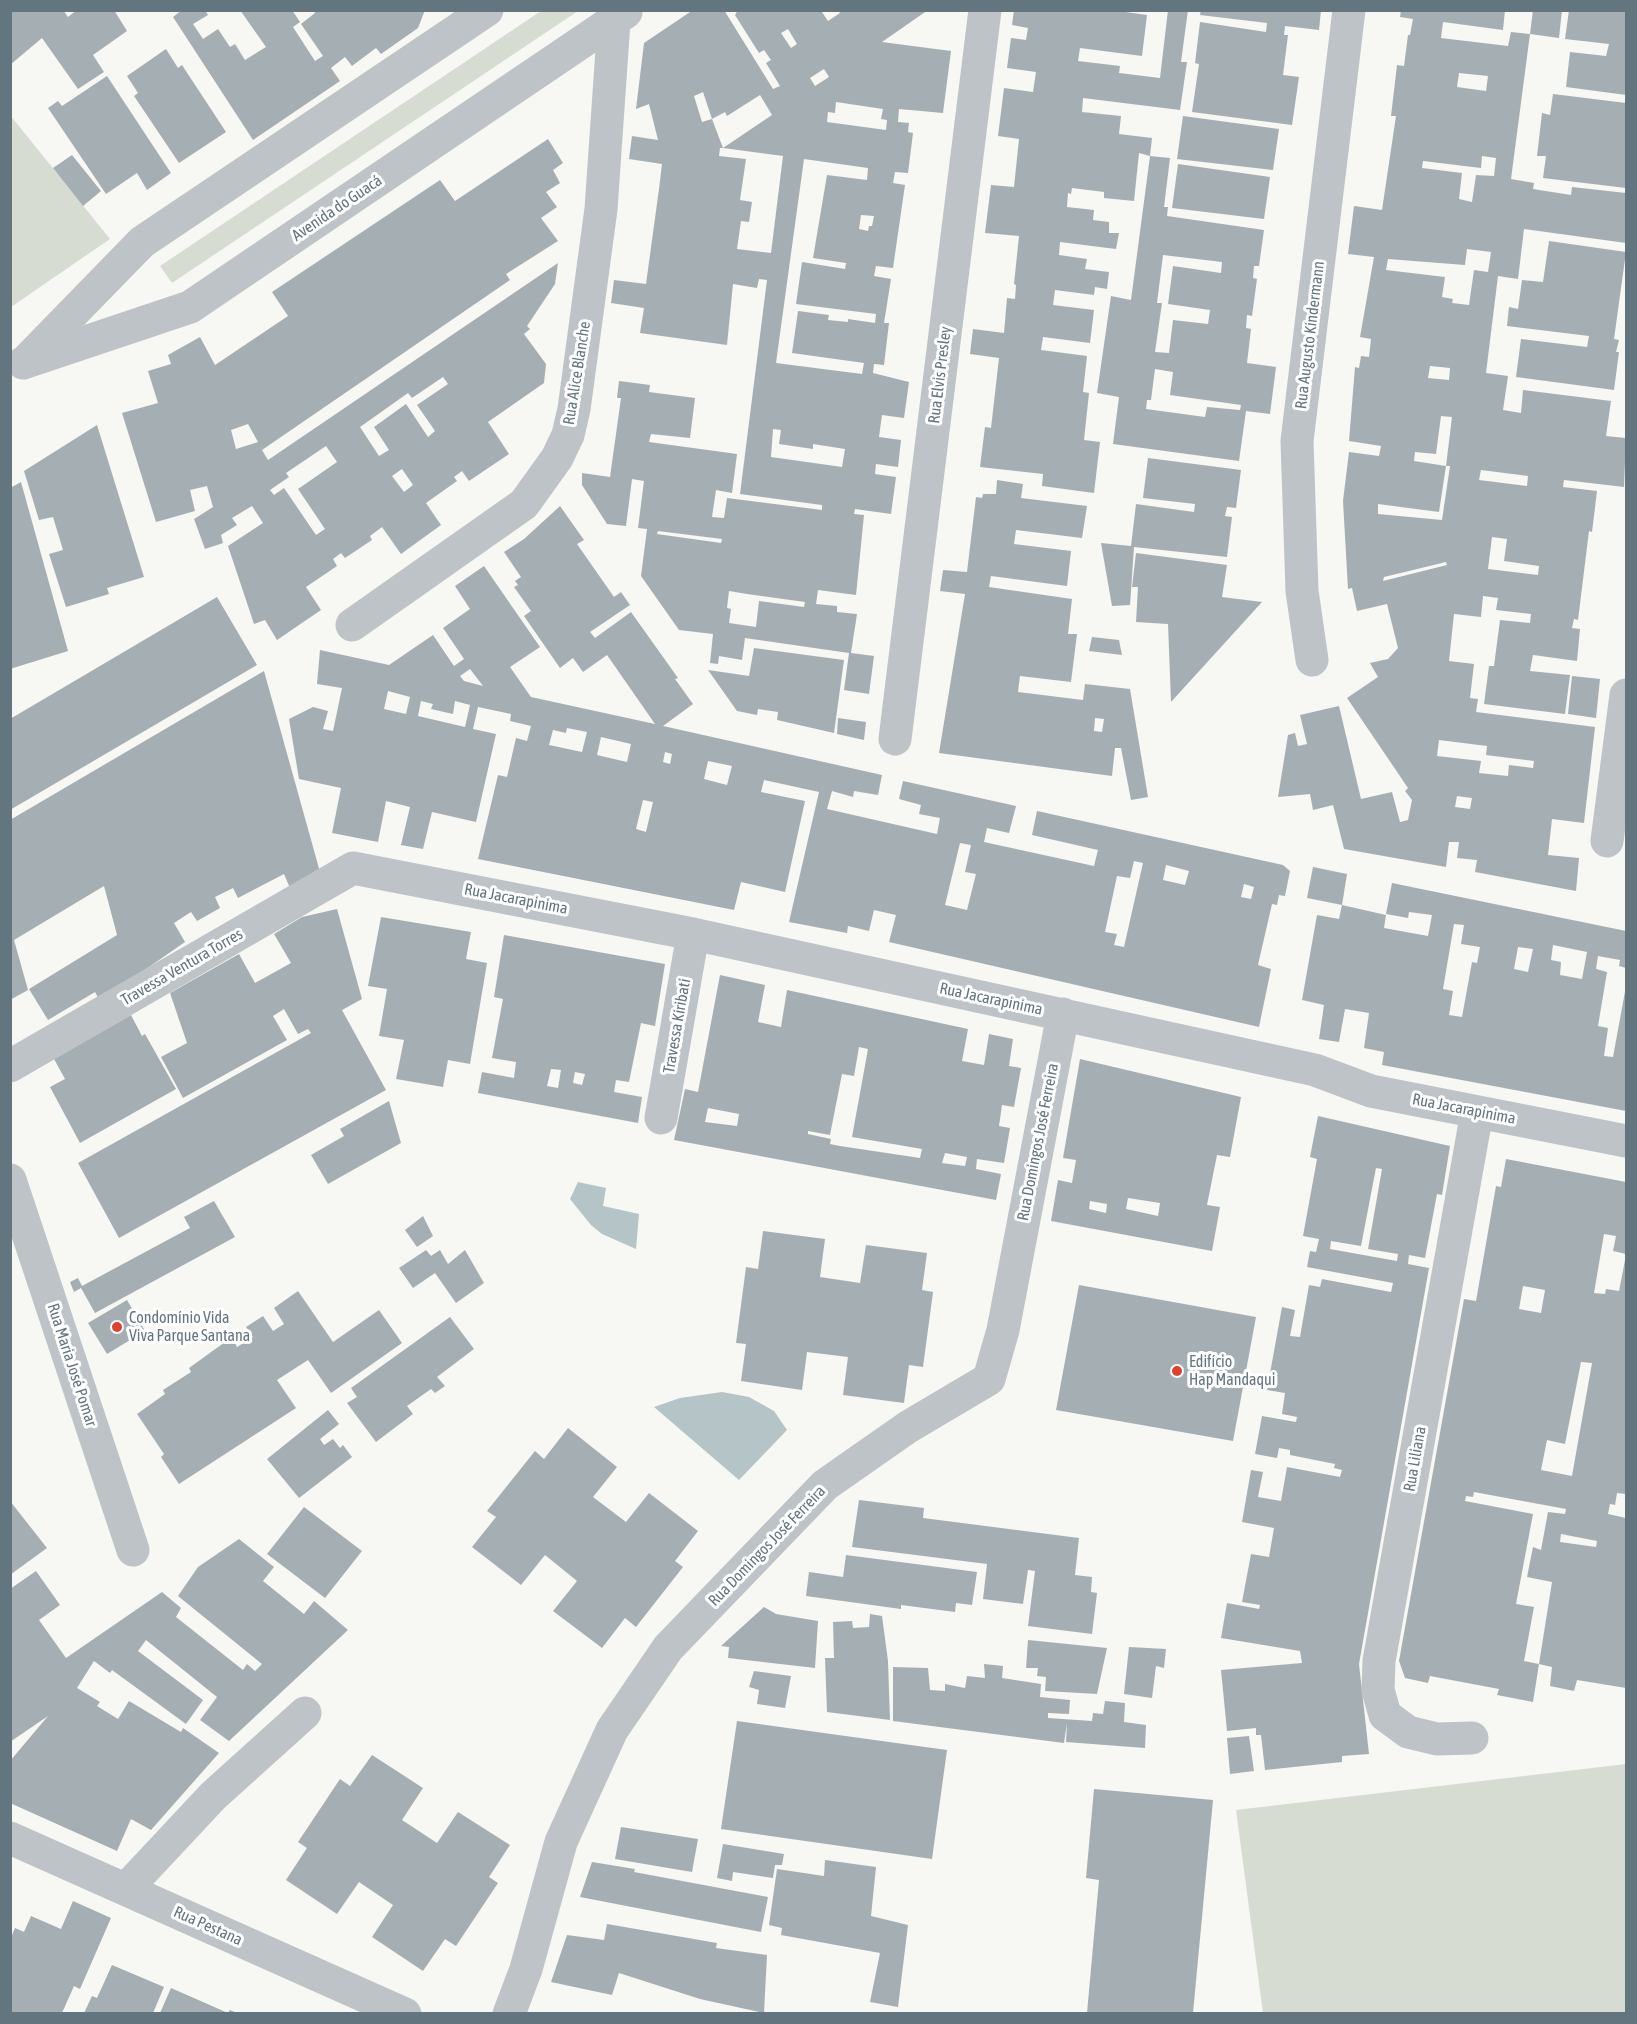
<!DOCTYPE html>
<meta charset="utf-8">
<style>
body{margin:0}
#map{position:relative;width:1637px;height:2024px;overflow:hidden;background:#f7f7f4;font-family:"Asap Condensed",sans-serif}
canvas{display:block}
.frame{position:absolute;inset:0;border:12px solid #63757e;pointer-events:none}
</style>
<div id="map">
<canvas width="1637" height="2024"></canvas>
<div class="frame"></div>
</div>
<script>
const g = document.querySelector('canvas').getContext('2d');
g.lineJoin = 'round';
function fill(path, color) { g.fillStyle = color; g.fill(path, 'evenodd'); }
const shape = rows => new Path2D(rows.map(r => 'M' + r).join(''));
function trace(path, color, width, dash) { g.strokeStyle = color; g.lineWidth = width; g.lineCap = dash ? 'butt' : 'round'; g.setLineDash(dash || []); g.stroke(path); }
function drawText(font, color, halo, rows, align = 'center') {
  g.font = font + ' "Asap Condensed",sans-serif'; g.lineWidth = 6; g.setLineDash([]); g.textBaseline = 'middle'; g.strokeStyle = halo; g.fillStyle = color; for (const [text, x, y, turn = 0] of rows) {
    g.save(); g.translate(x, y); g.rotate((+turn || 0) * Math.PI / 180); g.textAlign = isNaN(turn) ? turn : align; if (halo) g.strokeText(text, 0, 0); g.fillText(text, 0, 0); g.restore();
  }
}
fill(shape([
 [541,11,578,11,172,283,160,266],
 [10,115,110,239,11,307,10,307],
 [1626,1764,1626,2013,1263,2013,1236,1810]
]), '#d7dcd3');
fill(shape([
 [578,1182,606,1188,603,1206,639,1214,636,1249,602,1234,591,1225,570,1199],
 [722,1392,749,1397,774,1411,787,1430,739,1480,654,1407,680,1398]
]), '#b5c4c6');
fill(shape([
 [10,10,63,10,68,17,77,10,114,10,127,31,93,55,104,72,78,89,42,38,10,65],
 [182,10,205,10,208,15,193,24,203,39,218,29,230,47,235,44,245,60,266,47,240,10,292,10,300,22,293,27,315,61,323,56,301,24,315,13,314,10,425,10,418,28,381,54,376,48,352,66,345,57,331,68,340,81,253,140,173,17],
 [693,10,724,10,773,89,780,86,766,63,771,60,764,50,759,53,735,15,738,10,825,10,822,12,828,21,840,13,838,10,928,10,882,42,951,51,943,113,899,109,898,122,909,123,908,132,913,133,908,173,895,172,893,183,905,185,893,268,876,266,874,276,891,279,884,323,889,323,884,365,874,364,873,373,909,382,904,418,882,415,879,437,901,440,898,467,876,464,875,474,896,477,891,514,855,509,854,514,864,515,856,595,818,590,816,604,837,606,837,612,857,614,851,653,874,656,869,694,844,690,849,653,745,638,742,660,719,656,718,664,710,663,713,634,679,630,641,576,647,529,638,528,644,481,632,479,626,526,607,524,582,485,582,473,610,477,621,398,617,398,619,381,650,385,649,392,695,398,690,438,651,434,649,442,737,454,732,493,716,490,712,517,724,518,727,498,822,510,822,505,740,494,767,280,759,279,757,288,733,284,727,345,640,333,644,308,611,303,614,280,646,284,659,189,662,164,629,159,632,136,658,140,649,104,636,109,644,43],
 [788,29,797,44,791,48,781,33],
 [824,69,829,77,815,86,810,78],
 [703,92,712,119,702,122,694,96],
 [760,95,772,115,723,148,783,156,771,253,737,249,741,221,749,222,752,202,740,200,746,159,719,156,720,148,723,148,712,119,725,112,727,116],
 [836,102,883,109,881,119,887,120,886,130,827,122,828,112,835,113],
 [804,159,868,168,867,180,827,175,813,258,846,263,845,269,802,262,796,304,876,314,875,323,848,319,848,322,828,320,829,315,798,311,792,353,864,363,862,374,776,363],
 [861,215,874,216,872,226,869,226,868,231,859,229],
 [773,429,781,430,779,444,813,449,813,444,845,449,842,467,771,457],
 [658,531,722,539,721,543,657,534],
 [729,591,747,594,805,602,804,607,759,601,756,627,729,623,731,609,727,608],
 [1014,10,1112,10,1147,15,1142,56,1080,48,1078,61,1120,66,1119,73,1160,78,1168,10,1188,10,1181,62,1187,62,1180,110,1083,98,1082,112,1121,116,1119,134,1152,138,1150,156,1139,153,1134,201,1104,198,1104,192,1072,188,1071,194,1068,193,1067,207,1094,210,1093,220,1109,222,1109,233,1119,233,1116,249,1060,242,1059,255,1087,259,1085,269,1109,272,1107,289,1095,287,1094,295,1055,290,1053,305,1094,310,1090,343,1043,337,1041,350,1087,356,1083,392,1089,393,1084,440,1100,442,1094,493,1042,486,1043,474,980,467,985,427,991,428,999,358,970,354,973,329,1004,333,1007,298,1015,299,1016,285,1014,284,1019,236,985,233,991,185,1014,187,1019,139,998,136,1004,88,1033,92,1036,72,1007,68,1011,38,1026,40,1028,28,1012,25],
 [1201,10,1321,10,1319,30,1285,26,1284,35,1288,35,1283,75,1299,77,1292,125,1192,112,1199,64,1195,63,1200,22,1266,32,1267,23,1200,15],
 [1401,10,1505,10,1503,30,1443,22,1441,38,1508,46,1511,32,1530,34,1511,179,1534,183,1533,189,1571,195,1572,187,1626,193,1626,243,1524,229,1518,279,1498,276,1486,373,1508,376,1503,410,1521,413,1523,390,1611,401,1606,436,1626,438,1624,487,1564,480,1563,487,1597,491,1592,532,1589,531,1578,620,1574,619,1572,628,1580,629,1577,661,1533,655,1530,671,1570,675,1565,714,1484,704,1489,666,1494,666,1500,620,1530,623,1531,614,1496,610,1498,598,1483,596,1481,617,1454,614,1449,661,1474,664,1470,698,1478,699,1476,712,1595,727,1584,823,1552,819,1548,855,1579,858,1576,891,1475,872,1477,860,1457,858,1459,842,1449,842,1446,867,1344,849,1333,805,1313,810,1310,794,1278,797,1288,735,1295,733,1298,746,1307,744,1300,715,1339,706,1361,799,1392,792,1400,822,1408,820,1412,800,1405,791,1408,788,1347,698,1378,677,1370,663,1388,659,1398,648,1387,604,1357,611,1352,588,1348,589,1343,501,1349,452,1379,456,1381,446,1349,441,1355,367,1359,368,1361,356,1369,357,1371,339,1360,337,1374,257,1348,254,1354,206,1382,210,1396,116,1391,116,1397,65,1404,66,1408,35,1410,35,1413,19,1400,17],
 [1459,73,1488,76,1486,91,1457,87],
 [1482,156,1496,158,1494,176,1476,175,1472,202,1459,199,1462,173,1422,168,1423,161,1481,168],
 [1467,249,1491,252,1488,272,1474,270,1469,305,1452,303,1453,299,1442,297,1445,277,1386,270,1388,259,1465,265],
 [1430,366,1450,368,1449,380,1428,378],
 [1441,416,1452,417,1446,466,1450,466,1442,520,1378,514,1378,504,1439,512,1446,466,1414,461,1415,452,1436,454],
 [1481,470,1528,476,1527,486,1479,480],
 [1492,537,1507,539,1504,561,1539,566,1538,575,1488,569],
 [1446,562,1447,565,1383,581,1384,577],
 [1439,740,1487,746,1486,755,1534,761,1533,768,1509,765,1508,776,1479,773,1481,761,1437,756],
 [1457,796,1472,798,1470,809,1455,807],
 [1533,10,1562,10,1559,38,1530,34],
 [1569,10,1626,10,1626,95,1566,87,1570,52,1606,56,1609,44,1565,39],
 [166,49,178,68,182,65,226,132,179,163,134,96,138,93,127,76],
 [107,76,171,173,147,190,137,173,106,194,48,108,58,101,62,106],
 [1553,94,1626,103,1626,188,1543,178,1546,156,1537,156,1542,113,1550,115],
 [1183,116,1279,129,1273,170,1177,159],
 [548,139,563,163,553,170,560,183,546,192,557,207,541,218,558,241,506,274,510,280,262,450,268,460,558,263,555,284,527,326,530,329,524,334,546,364,544,383,488,422,509,454,469,481,462,471,454,477,457,481,426,503,441,525,401,554,382,527,370,536,372,540,345,558,341,553,333,559,337,566,306,587,321,610,277,640,265,620,254,624,228,546,263,523,252,506,232,518,237,525,221,535,223,543,205,549,194,519,213,507,207,486,190,490,195,511,156,522,122,413,158,403,148,371,171,364,168,355,200,337,215,365,288,316,272,292,440,180,455,201],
 [443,377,448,384,417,405,435,431,428,437,406,404,374,427,389,450,379,456,360,427,408,393,412,398],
 [248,424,258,442,236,449,231,430],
 [326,446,337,462,298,489,325,529,316,535,284,488,274,495,270,490,289,477,286,473],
 [402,469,413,485,404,492,392,476],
 [72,155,101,191,83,206,53,168],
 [1150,156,1170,158,1164,207,1168,207,1167,216,1264,230,1259,266,1254,266,1253,278,1257,279,1252,316,1247,315,1246,328,1251,329,1247,363,1276,367,1270,414,1246,411,1239,461,1113,444,1119,397,1097,393,1111,296,1131,300],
 [1163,255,1222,262,1221,273,1173,266,1168,304,1210,310,1208,324,1173,320,1169,353,1155,352,1162,303,1157,303],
 [1155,369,1173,372,1170,395,1241,405,1240,410,1207,407,1205,417,1146,409,1147,400,1151,400],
 [1178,164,1270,177,1264,219,1172,208],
 [1549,241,1626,252,1614,339,1619,340,1616,352,1619,352,1614,390,1516,377,1521,339,1587,347,1589,336,1507,326,1509,307,1518,309,1522,280,1543,282],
 [97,425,144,577,107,588,109,594,66,607,49,554,63,550,53,517,39,520,24,471],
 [1148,458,1241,470,1236,508,1227,507,1225,516,1232,517,1227,557,1134,547,1130,605,1112,606,1101,543,1131,546,1136,504,1194,512,1195,504,1143,498],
 [997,480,1023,484,1021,498,1087,506,1082,538,1016,530,1014,544,1071,551,1067,586,991,576,989,587,1072,599,1068,634,1077,634,1071,682,1020,676,1018,692,1083,700,1085,684,1130,689,1148,797,1131,800,1121,748,1115,748,1112,776,939,753,965,594,940,591,943,570,967,572,976,497,982,498,983,494,996,494],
 [1095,718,1104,719,1102,732,1094,731],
 [21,482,68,651,10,669,10,488],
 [560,506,584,540,577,544,614,597,621,592,630,605,590,632,595,638,631,612,678,678,675,679,693,704,663,726,882,775,878,795,854,791,853,797,832,791,827,809,937,834,940,818,919,814,921,805,899,799,903,781,1016,806,1009,833,987,828,984,842,1094,866,1098,850,1032,835,1037,811,1283,865,1290,871,1285,896,1279,895,1277,905,1272,904,1258,965,1271,969,1259,1027,889,942,896,915,874,910,869,931,848,926,847,933,789,922,819,792,787,785,764,780,761,792,805,801,785,892,741,882,734,910,478,859,498,775,507,777,516,738,527,741,531,726,510,721,511,714,478,707,473,729,496,734,476,822,432,812,423,849,401,845,410,807,386,801,378,842,332,833,341,788,299,779,289,719,313,707,328,711,323,729,333,731,342,688,317,684,320,650,389,665,433,635,454,666,464,659,443,628,470,609,455,586,484,566,540,647,510,667,531,697,655,724,607,655,583,672,573,658,560,668,524,616,531,611,514,587,518,585,515,581,521,577,504,552,524,539],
 [470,669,483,686,464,681,460,676],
 [388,691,410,697,406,714,384,709],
 [421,701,433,704,431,709,453,714,455,701,470,705,465,727,418,716],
 [567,728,587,732,582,752,549,745,553,730,566,733],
 [601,737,631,744,627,762,597,755],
 [665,752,672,754,670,764,663,762],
 [708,761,732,766,727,785,704,779],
 [643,800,653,802,646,832,636,829],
 [960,843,971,845,965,872,976,874,967,910,945,905],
 [1134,861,1143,863,1124,947,1114,945,1117,934,1105,932,1117,876,1130,878],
 [1166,865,1189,871,1185,885,1163,880],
 [1244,884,1254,887,1251,899,1241,897],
 [1136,553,1227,565,1222,597,1262,602,1171,702,1168,624,1136,622,1138,587,1132,587],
 [217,597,257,665,10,810,10,719],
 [1092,637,1119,640,1122,655,1089,651],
 [754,648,844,660,834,733,777,720,778,712,758,709,757,715,737,711,708,670,749,676],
 [264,671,320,872,290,888,284,874,238,898,233,888,215,897,220,908,197,921,191,912,174,923,185,942,100,1001,95,992,48,1020,29,989,117,935,104,886,14,940,28,990,10,1000,10,820],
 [1572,676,1600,679,1596,718,1568,714],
 [838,718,866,722,864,740,837,734],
 [1313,867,1347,874,1342,905,1307,898],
 [1392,883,1626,931,1626,968,1619,966,1620,960,1598,956,1596,969,1607,972,1598,1026,1608,1028,1604,1056,1613,1057,1626,986,1626,1111,1382,1065,1384,1052,1364,1048,1369,1013,1345,1009,1339,1042,1319,1039,1324,1005,1302,1000,1317,915,1339,919,1342,905,1386,915,1384,928,1428,936,1432,915,1409,912,1408,918,1386,914],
 [1454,924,1464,925,1461,944,1480,947,1477,963,1472,962,1462,1017,1449,1015,1453,991,1443,989],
 [1553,945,1587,952,1582,979,1560,975,1561,962,1551,960],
 [1518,947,1533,949,1528,972,1514,969],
 [337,909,362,999,342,1010,386,1090,119,1238,78,1163,311,1033,308,1029,298,1034,284,1009,273,1016,287,1040,183,1098,161,1057,187,1043,170,993,239,954,255,983,291,963,274,934,302,917],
 [381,917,471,932,466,959,487,963,470,1064,448,1060,443,1087,396,1079,404,1040,379,1036,387,989,368,986],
 [504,935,665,964,655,1026,641,1023,629,1082,616,1080,614,1092,642,1097,638,1123,478,1093,482,1072,514,1078,516,1062,492,1058,503,999,494,997],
 [551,1069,561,1070,558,1088,547,1086],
 [575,1072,585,1074,582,1085,573,1083],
 [720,975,765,985,758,1022,781,1027,787,990,968,1029,962,1061,984,1065,989,1034,1013,1039,1009,1066,1021,1068,1014,1107,1002,1105,999,1126,1010,1128,1004,1163,977,1159,976,1169,1001,1174,996,1200,674,1140,685,1089,698,1092],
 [859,1047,868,1049,852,1137,922,1149,920,1158,840,1146,830,1144,831,1139,808,1134,808,1131,830,1135,842,1074,854,1076],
 [708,1108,739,1114,737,1126,705,1122],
 [945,1153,967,1157,965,1166,942,1163],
 [131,1015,142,1036,145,1034,176,1089,80,1143,50,1087,65,1079,54,1059],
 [1080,1059,1241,1097,1230,1157,1217,1155,1207,1205,1220,1207,1212,1251,1051,1221,1058,1180,1072,1183,1076,1160,1063,1158],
 [1128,1198,1160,1203,1158,1216,1126,1209],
 [1090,1201,1107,1204,1106,1213,1089,1209],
 [389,1101,401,1143,328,1184,311,1155,344,1136,340,1129],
 [1318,1116,1450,1146,1442,1195,1437,1194,1425,1258,1409,1255,1408,1264,1429,1268,1359,1664,1369,1754,1342,1756,1342,1762,1265,1770,1261,1735,1256,1735,1256,1728,1227,1731,1221,1670,1302,1663,1300,1651,1221,1638,1227,1603,1259,1609,1260,1605,1242,1602,1251,1554,1269,1557,1274,1528,1242,1522,1251,1470,1263,1472,1258,1497,1281,1501,1287,1467,1340,1477,1342,1470,1334,1468,1335,1464,1290,1455,1290,1450,1279,1448,1277,1458,1255,1454,1262,1416,1296,1422,1297,1417,1282,1414,1285,1393,1267,1390,1282,1307,1295,1310,1290,1336,1300,1337,1309,1285,1320,1287,1322,1279,1391,1292,1393,1283,1307,1267,1310,1251,1316,1252,1319,1239,1303,1236,1317,1159,1310,1157],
 [1376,1168,1382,1169,1368,1249,1398,1254,1397,1261,1330,1249,1331,1241,1361,1246],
 [1506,1159,1626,1182,1626,1254,1613,1251,1616,1236,1604,1234,1594,1293,1605,1294,1606,1289,1619,1291,1626,1255,1626,1494,1617,1493,1615,1505,1610,1504,1608,1514,1626,1518,1626,1688,1577,1680,1574,1691,1550,1686,1552,1667,1539,1664,1552,1582,1527,1577,1533,1547,1541,1550,1548,1512,1565,1514,1566,1509,1474,1492,1473,1497,1466,1496,1465,1501,1533,1514,1516,1604,1534,1607,1524,1661,1539,1664,1533,1702,1497,1695,1499,1689,1430,1676,1428,1683,1405,1678,1399,1661,1464,1299,1476,1301,1496,1186,1501,1187],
 [1523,1286,1545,1290,1541,1313,1519,1309],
 [1581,1362,1592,1363,1572,1476,1541,1470,1547,1440,1565,1444],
 [1561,1534,1597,1541,1596,1547,1560,1542],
 [214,1201,235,1237,95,1313,81,1288,74,1292,70,1282,78,1278,82,1286,175,1236,190,1228,184,1217],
 [423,1216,433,1236,417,1247,405,1230],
 [763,1231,825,1239,820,1277,860,1283,866,1245,927,1253,922,1290,933,1292,923,1367,909,1365,904,1403,843,1395,848,1357,807,1352,802,1390,741,1381,746,1344,736,1343,746,1267,758,1269],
 [426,1250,431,1256,440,1250,448,1264,465,1250,484,1283,456,1303,435,1273,413,1288,399,1268],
 [1079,1285,1256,1317,1233,1441,1056,1410],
 [298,1291,333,1342,379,1310,402,1343,331,1393,308,1360,277,1380,296,1408,179,1484,161,1457,164,1454,137,1414,165,1394,163,1390,191,1372,189,1368,232,1337,237,1347,253,1337,246,1327,263,1316,273,1331,284,1324,274,1308],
 [127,1300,145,1331,107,1354,88,1323],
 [450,1317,474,1349,437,1377,445,1386,435,1393,431,1389,407,1406,413,1414,376,1442,347,1403,357,1397,351,1388],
 [328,1410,339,1424,320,1439,324,1445,333,1439,340,1448,343,1445,352,1457,299,1498,267,1459],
 [568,1428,617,1467,593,1497,626,1522,649,1493,698,1531,675,1561,683,1567,636,1627,625,1618,602,1648,553,1611,577,1581,545,1555,521,1585,472,1547,496,1517,487,1511,535,1451,544,1459],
 [859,1500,924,1508,923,1518,1079,1538,1075,1575,1092,1577,1091,1592,1097,1593,1092,1634,1028,1626,1035,1571,1028,1570,1023,1604,983,1599,987,1564,852,1547],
 [10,1501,47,1548,10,1575],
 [304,1507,362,1551,325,1598,267,1554],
 [239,1539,274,1567,263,1581,304,1614,314,1601,348,1630,229,1741,200,1720,217,1697,146,1640,138,1651,203,1700,186,1724,112,1670,110,1673,94,1661,77,1688,100,1702,97,1706,118,1719,129,1701,181,1732,183,1728,219,1753,151,1830,131,1819,117,1851,10,1803,10,1761,48,1716,10,1742,10,1589,36,1571,60,1605,39,1620,66,1658,162,1592,181,1608,176,1617,243,1670,247,1664,255,1671,262,1664,178,1596,198,1567],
 [846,1555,977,1572,972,1605,956,1603,955,1612,901,1605,901,1609,806,1596,809,1572,843,1577],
 [764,1607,776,1614,818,1621,815,1668,728,1658,729,1647,721,1646],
 [870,1614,882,1616,888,1661,890,1720,827,1712,825,1658,834,1658,833,1622,852,1621,853,1628,869,1627],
 [1028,1640,1107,1648,1097,1694,1045,1691,1046,1677,1037,1676,1038,1668,1026,1668],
 [1129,1647,1166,1649,1164,1668,1156,1666,1152,1698,1124,1694],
 [984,1664,1003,1666,1002,1678,1041,1684,1040,1697,1070,1700,1069,1714,1048,1713,1048,1718,1092,1721,1093,1713,1103,1714,1105,1701,1125,1703,1124,1722,1146,1725,1145,1748,1066,1742,1067,1723,1064,1743,893,1721,893,1667,928,1668,930,1690,945,1691,945,1684,965,1688,967,1676,985,1678],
 [754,1671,791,1676,785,1708,757,1704,759,1690,749,1687],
 [737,1721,947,1750,932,1859,721,1829],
 [1249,1736,1254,1771,1230,1774,1227,1738],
 [372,1755,423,1788,402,1820,437,1843,458,1812,510,1845,489,1877,498,1883,456,1946,445,1939,423,1971,372,1937,393,1905,359,1882,337,1914,286,1880,307,1848,298,1842,340,1779,350,1786],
 [1094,1789,1213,1800,1193,2013,1087,2013,1099,1880,1086,1878],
 [621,1827,698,1839,692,1872,615,1859],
 [723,1844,784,1854,782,1865,775,1865,773,1878,733,1872,732,1881,717,1878],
 [825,1860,876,1867,871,1916,908,1925,898,2007,870,2002,880,1953,781,1935,782,1928,769,1925,777,1869,824,1876],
 [592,1862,635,1869,634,1872,768,1897,761,1932,580,1897],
 [73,1901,111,1918,80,1989,74,1986,62,2013,10,2013,10,1940,15,1928,24,1932,31,1916,61,1929],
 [607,1924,717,1943,716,1948,767,1955,764,2013,700,1999,619,1973,612,1995,551,1982,567,1935,604,1940],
 [112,1965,164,1987,153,2013,84,2013,92,1996,97,1998],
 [171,1988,228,2013,230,2010,237,2013,160,2013]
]), '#a5afb3');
trace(shape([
 [27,360,142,242,487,10],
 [23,363,190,307,626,12],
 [352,625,524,504,557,458,568,435,574,409,601,209,614,21],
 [1312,660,1302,591,1297,441,1349,10],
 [895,739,985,10],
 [1607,841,1626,695],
 [10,1066,353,868,693,934,1315,1070,1371,1091,1626,1141],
 [661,1118,693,934],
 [10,1180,133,1550],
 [1472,1738,1437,1739,1408,1732,1385,1715,1378,1690,1379,1661,1477,1112],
 [10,1838,405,2014],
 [126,1889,213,1796,305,1713],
 [509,2014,526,1969,561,1842,612,1730,668,1648,825,1485,908,1427,989,1379,1003,1330,1063,1014]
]), '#bdc3c6', 33);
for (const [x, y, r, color] of [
 [117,1327,6,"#dc422e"],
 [1177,1371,6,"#dc422e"]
]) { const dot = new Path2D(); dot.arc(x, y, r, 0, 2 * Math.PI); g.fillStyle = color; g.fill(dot); trace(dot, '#fff', 2); }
drawText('16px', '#63757e', '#fff', [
 ["Avenida do Guacá",337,208,-34],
 ["Rua Augusto Kindermann",1310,335,-83],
 ["Rua Alice Blanche",577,373,-81],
 ["Rua Elvis Presley",940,375,-83],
 ["Rua Jacarapinima",516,899,11],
 ["Travessa Ventura Torres",182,967,-30],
 ["Rua Jacarapinima",991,999,12],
 ["Travessa Kiribati",677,1026,-80],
 ["Rua Jacarapinima",1464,1109,11],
 ["Rua Domingos José Ferreira",1038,1142,-79],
 ["Rua Maria José Pomar",72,1365,72],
 ["Rua Liliana",1415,1459,-80],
 ["Rua Domingos José Ferreira",767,1546,-46],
 ["Rua Pestana",208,1926,24]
]);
drawText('16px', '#63757e', '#fff', [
 ["Condomínio Vida",129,1318],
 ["Viva Parque Santana",129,1336],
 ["Edifício",1189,1362],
 ["Hap Mandaqui",1189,1380]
], 'left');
</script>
